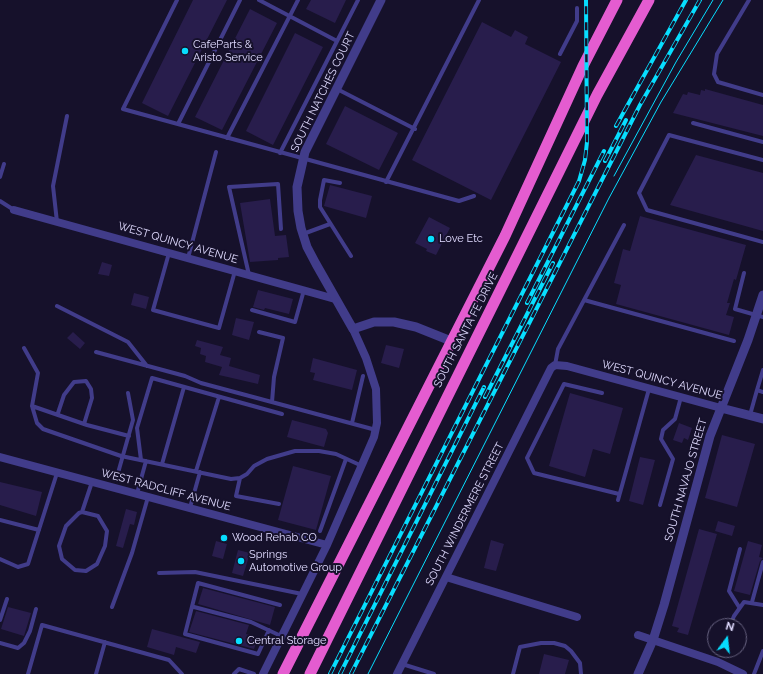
<!DOCTYPE html>
<style>
body{margin:0}
#map{position:relative;width:763px;height:674px;overflow:hidden;background:#16112b;font-family:Raleway,sans-serif}
canvas{display:block}
.north{position:absolute;left:707px;top:618px;width:40px;height:40px;box-sizing:border-box;background:#16112b;border:1px solid #676280;border-radius:50%;rotate:15deg;font-size:11px;font-weight:700;line-height:16px;text-align:center;color:#e0dbff}
.north::after{content:'';display:block;margin:auto;width:14px;height:18px;background:#07deff;clip-path:polygon(50% 0,100% 100%,50% 72%,0 100%)}
</style>
<div id="map">
<canvas width="763" height="674"></canvas>
<div class="north">N</div>
</div>
<script>
const g = document.querySelector('canvas').getContext('2d');
g.lineJoin = 'round';
function fill(path, color) { g.fillStyle = color; g.fill(path, 'evenodd'); }
const shape = rows => new Path2D(rows.map(r => 'M' + r).join(''));
function trace(path, color, width, dash) { g.strokeStyle = color; g.lineWidth = width; g.lineCap = dash ? 'butt' : 'round'; g.setLineDash(dash || []); g.stroke(path); }
function drawText(font, color, halo, rows, align = 'center') {
  g.font = font + ' Raleway,sans-serif'; g.lineWidth = 4; g.setLineDash([]); g.textBaseline = 'middle'; g.strokeStyle = halo; g.fillStyle = color; for (const [text, x, y, turn = 0] of rows) {
    g.save(); g.translate(x, y); g.rotate((+turn || 0) * Math.PI / 180); g.textAlign = isNaN(turn) ? turn : align; if (halo) g.strokeText(text, 0, 0); g.fillText(text, 0, 0); g.restore();
  }
}
fill(shape([
 [193,0,227,0,168,116,142,103],
 [311,0,346,0,335,23,306,9],
 [250,9,277,23,222,130,195,117],
 [482,22,511,37,515,30,528,37,525,44,561,62,491,200,412,160],
 [295,33,323,47,273,145,246,131],
 [705,89,763,105,763,136,673,113,683,94,687,95,688,92,700,95,701,90,705,91],
 [345,106,398,133,379,170,326,144],
 [696,155,763,173,763,231,670,205],
 [330,185,372,196,366,218,324,206],
 [270,199,275,236,286,235,289,257,278,258,278,260,250,262,240,203],
 [640,216,746,245,736,280,734,279,727,303,730,303,726,315,734,317,729,335,616,304,621,285,614,283,623,249,630,251],
 [429,217,450,228,436,255,426,251,427,249,415,243],
 [102,262,112,265,109,276,98,274],
 [258,290,293,299,289,314,265,308,264,310,253,307],
 [134,293,149,297,146,309,131,305],
 [236,318,254,322,249,340,232,335],
 [73,332,85,343,80,349,67,338],
 [197,340,223,347,220,355,231,358,229,366,260,375,258,384,219,375,222,367,205,362,206,356,200,354,201,348,195,346],
 [386,345,404,349,399,368,381,363],
 [313,358,357,370,352,390,313,380,315,373,310,372],
 [570,393,623,408,610,454,593,449,585,477,549,466],
 [292,420,326,429,328,433,324,447,287,437],
 [679,423,692,428,688,440,684,438,682,443,673,440],
 [722,435,755,444,737,507,705,498],
 [640,457,655,460,643,505,629,501],
 [293,466,331,476,316,530,278,520],
 [0,482,42,492,36,516,0,505],
 [126,509,137,512,134,525,130,524,123,548,116,546],
 [718,521,735,526,732,536,715,531],
 [699,529,717,534,688,635,677,632,679,628,672,626],
 [491,540,504,544,496,571,484,568],
 [216,541,227,544,223,559,212,556],
 [748,541,762,545,759,557,763,558,760,561,750,595,734,591],
 [238,550,250,553,243,576,232,573],
 [203,588,275,607,270,625,198,604],
 [8,607,31,613,24,636,1,629],
 [196,611,249,625,246,634,258,637,254,649,189,632],
 [152,629,200,642,196,653,176,647,174,655,147,647],
 [544,654,569,660,565,674,539,674]
]), '#281d4c');
trace(shape([
 [177,0,123,109,459,201,474,196],
 [259,0,337,41],
 [749,0,717,54,714,74,718,82,763,95],
 [560,54,577,21,577,8],
 [337,89,415,129],
 [693,123,763,142],
 [178,124,240,0],
 [227,138,298,0],
 [280,153,358,0],
 [763,160,669,135,639,193,647,210,763,242],
 [0,177,4,164],
 [386,182,479,0],
 [340,183,324,180,320,200,320,207,351,256],
 [0,201,14,210],
 [57,222,53,186,67,116],
 [303,234,330,224],
 [169,253,153,310,219,328,235,271],
 [188,258,216,152],
 [744,273,735,309,763,317],
 [249,275,229,187,278,184,281,229],
 [584,300,734,341],
 [57,306,128,342,147,366],
 [252,310,295,322,304,290],
 [259,332,283,338,274,377,272,402],
 [24,348,38,373,32,406,37,423,43,429,121,456,231,479,240,478,247,474,254,466,267,459,295,451,319,451,336,454,362,466],
 [96,352,185,376,201,383,376,430],
 [555,365,558,349,624,225],
 [763,370,757,390,763,392],
 [602,393,564,384,527,458,534,473,619,494],
 [32,406,87,425,129,436],
 [58,413,64,395,74,382,86,381,91,389,92,398,84,424],
 [750,415,757,390],
 [352,423,363,376],
 [141,460,137,428,152,378,282,414],
 [162,464,184,387],
 [196,471,219,397],
 [240,478,236,496,279,504],
 [116,480,133,420,128,393],
 [138,490,146,461],
 [618,500,649,389],
 [191,504,200,472],
 [660,505,673,459,661,439,663,430,675,419,681,397],
 [82,512,98,516,107,531,105,546,97,564,86,571,75,570,62,559,59,546,66,526,79,513,82,512,92,482],
 [0,520,39,530],
 [320,531,346,459],
 [0,559,18,567,28,564,57,473],
 [159,573,195,572,302,594],
 [752,602,763,562],
 [112,607,132,553,148,497],
 [194,607,251,622,281,636],
 [739,607,729,591,740,549],
 [0,620,7,599],
 [730,626,734,616,744,602,763,605],
 [269,630,258,654,185,634,198,583,280,605],
 [0,643,18,648,24,643,30,631,36,609],
 [402,664,434,674],
 [28,674,42,625,169,660,182,674],
 [96,674,105,642],
 [234,674,239,669,254,674],
 [513,674,520,647,541,643,554,643,565,646,571,651,580,663,581,674],
 [754,674,763,651]
]), '#413c8a', 4);
trace(shape([
 [14,210,335,299],
 [0,457,327,545],
 [446,577,577,617],
 [638,635,718,662,743,674],
 [263,674,327,545,374,437,377,423,376,389,366,358,353,329],
 [397,674,551,368,555,365,567,366,721,408]
]), '#413c8a', 8);
trace(shape([
 [381,0,305,152,297,187,298,211,301,228,307,247,316,264,353,329,374,322,394,322,416,327,451,341],
 [721,408,763,419],
 [638,674,653,640,664,605,710,436,748,340,763,295]
]), '#413c8a', 9);
trace(shape([
 [283,674,505,236,583,66,617,0],
 [310,674,597,95,649,0]
]), '#e45cd0', 11);
trace(shape([
 [614,176,676,62,713,0],
 [368,674,609,198,661,102,723,0]
]), '#07deff', 1);
const rail = shape([
 [616,126,686,0],
 [605,161,626,120],
 [527,303,604,151],
 [485,397,553,263],
 [330,674,579,181,585,160,587,142,586,0],
 [340,674,484,387],
 [351,674,640,105,700,0]
]);
trace(rail, '#07deff', 4);
trace(rail, '#16112b', 2.5, [8]);
for (const [x, y, r, color] of [
 [185,51,4,"#07deff"],
 [431,239,4,"#07deff"],
 [224,538,4,"#07deff"],
 [241,561,4,"#07deff"],
 [239,641,4,"#07deff"]
]) { const dot = new Path2D(); dot.arc(x, y, r, 0, 2 * Math.PI); g.fillStyle = color; g.fill(dot); trace(dot, '#16112b', 1.5); }
drawText('11px', '#e0dbff', '#16112b', [
 ["CafeParts &",193,45],
 ["Aristo Service",193,58],
 ["Love Etc",439,239],
 ["Wood Rehab CO",232,538],
 ["Springs",249,555],
 ["Automotive Group",249,568],
 ["Central Storage",247,641]
], 'left');
drawText('11px', '#e0dbff', '#16112b', [
 ["SOUTH NATCHES COURT",323,92,-64],
 ["WEST QUINCY AVENUE",178,243,16],
 ["SOUTH SANTA FE DRIVE",466,330,-63],
 ["WEST QUINCY AVENUE",662,380,15],
 ["SOUTH NAVAJO STREET",686,480,-74],
 ["WEST RADCLIFF AVENUE",166,490,15],
 ["SOUTH WINDERMERE STREET",465,514,-63]
]);
</script>
